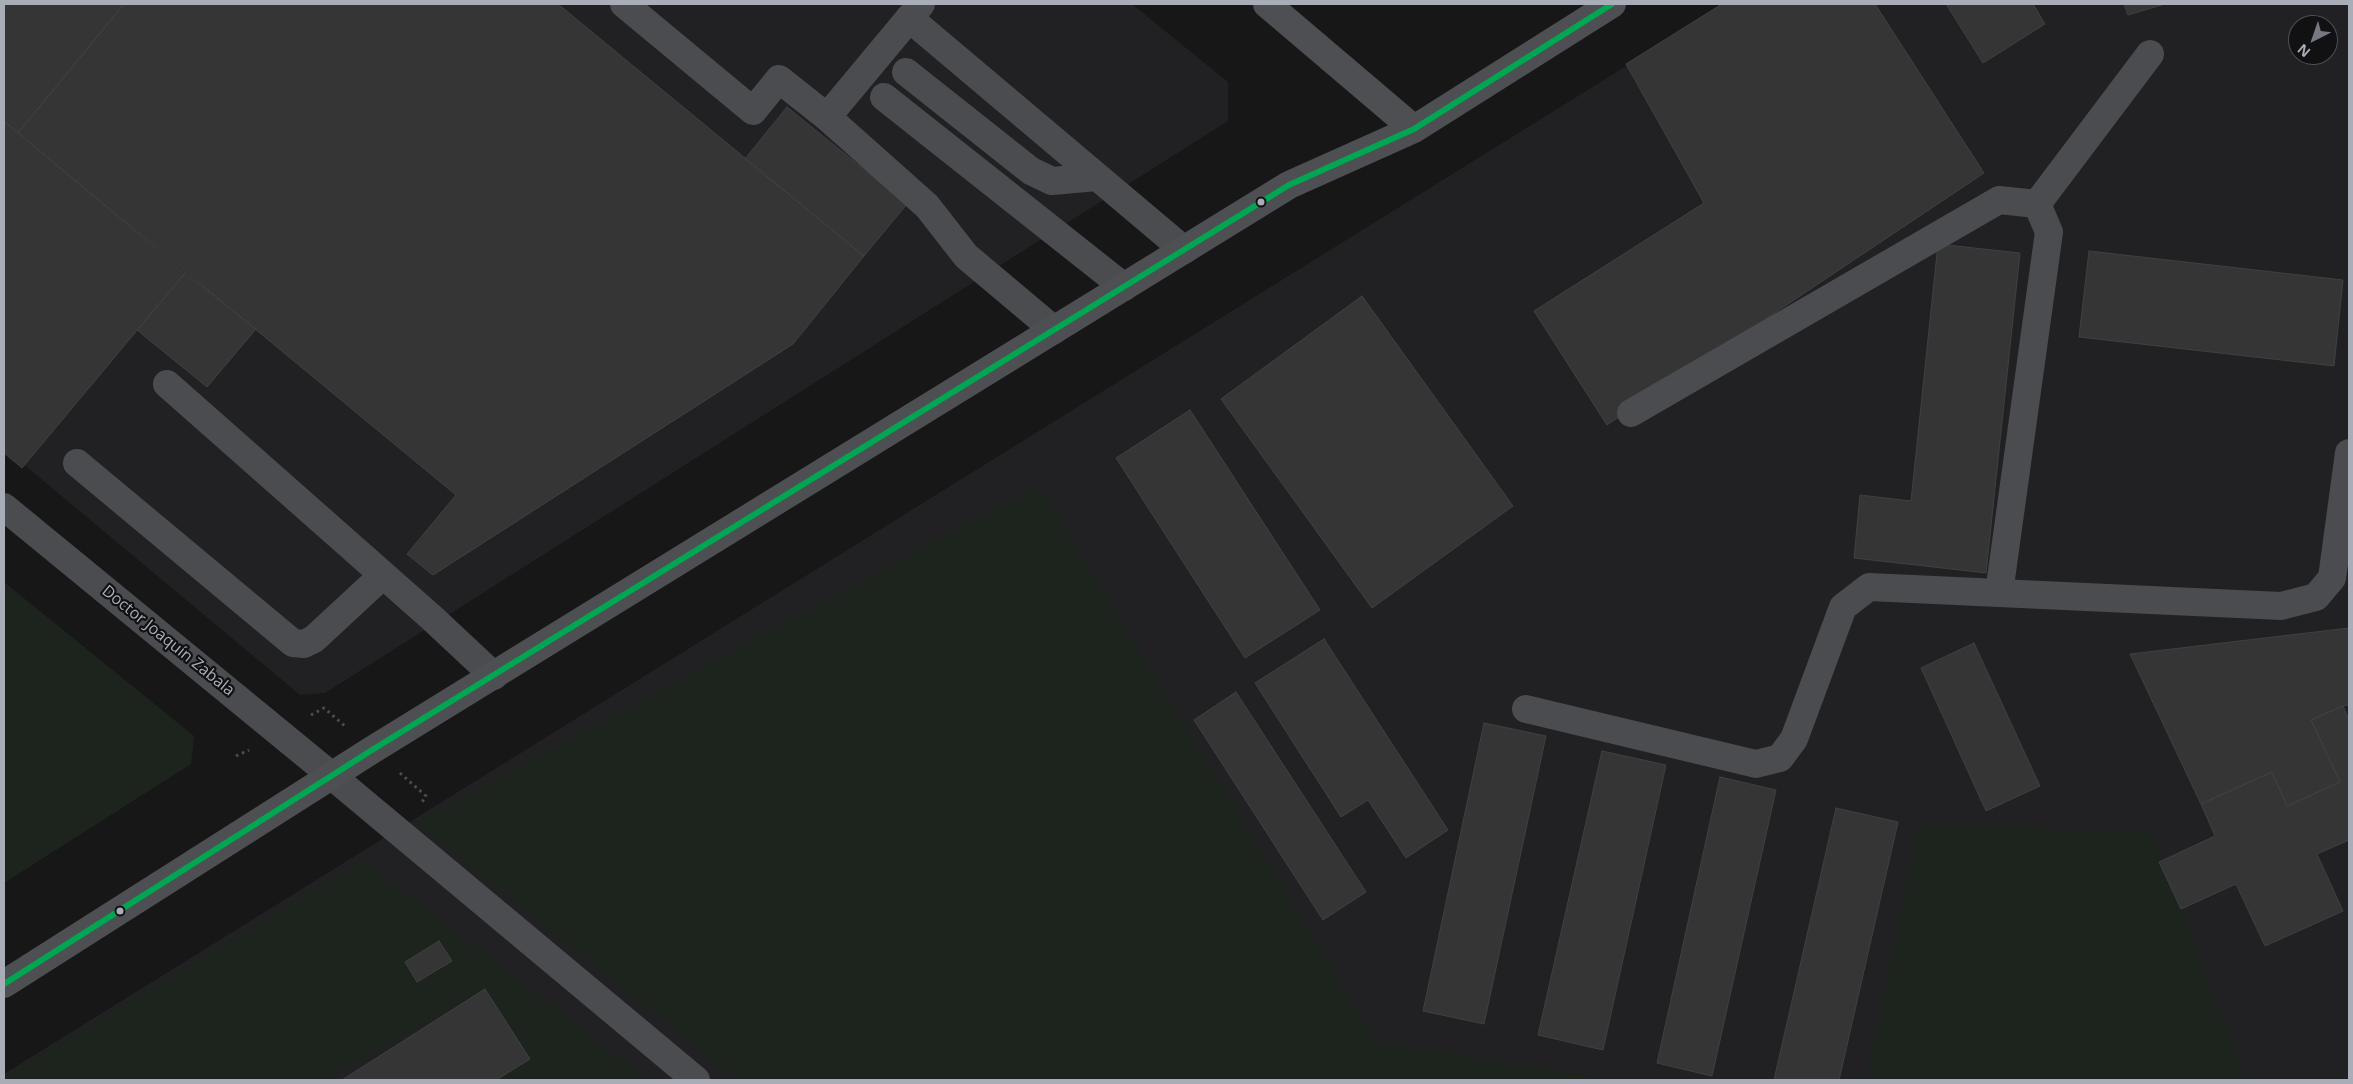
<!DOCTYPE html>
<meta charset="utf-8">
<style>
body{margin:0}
#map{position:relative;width:2353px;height:1084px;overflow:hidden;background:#171717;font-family:"Open Sans",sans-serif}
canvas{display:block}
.frame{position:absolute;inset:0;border:5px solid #a8adb8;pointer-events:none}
.north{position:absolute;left:2288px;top:15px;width:50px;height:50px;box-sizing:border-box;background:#111113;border:1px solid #4d4f55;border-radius:50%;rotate:221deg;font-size:14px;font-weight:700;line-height:20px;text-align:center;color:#a8adb8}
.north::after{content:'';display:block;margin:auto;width:18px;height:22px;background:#757880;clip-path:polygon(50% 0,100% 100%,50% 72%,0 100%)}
</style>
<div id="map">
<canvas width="2353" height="1084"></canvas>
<div class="frame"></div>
<div class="north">N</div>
</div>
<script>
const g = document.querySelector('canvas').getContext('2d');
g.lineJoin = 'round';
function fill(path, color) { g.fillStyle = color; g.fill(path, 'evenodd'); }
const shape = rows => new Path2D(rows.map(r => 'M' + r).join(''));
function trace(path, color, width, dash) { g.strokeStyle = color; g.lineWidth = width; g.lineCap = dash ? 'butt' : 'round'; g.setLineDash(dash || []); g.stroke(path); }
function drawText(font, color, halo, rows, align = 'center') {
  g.font = font + ' "Open Sans",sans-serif'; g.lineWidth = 4.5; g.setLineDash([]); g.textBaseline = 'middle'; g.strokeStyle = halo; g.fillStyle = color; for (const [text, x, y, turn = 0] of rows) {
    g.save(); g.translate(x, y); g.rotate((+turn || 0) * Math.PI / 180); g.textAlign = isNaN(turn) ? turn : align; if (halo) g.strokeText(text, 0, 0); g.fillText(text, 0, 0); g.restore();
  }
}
fill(shape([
 [4,4,1132,4,1228,82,1228,121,325,693,300,695,4,448],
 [1726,4,2349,4,2349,1080,4,1080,4,1074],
 [2298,25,2328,25,2328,55,2298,55]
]), '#212123');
fill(shape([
 [1039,485,1376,1041,1610,1080,738,1080,415,823],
 [4,582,194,736,191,764,4,883],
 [1918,824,2152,833,2246,1080,1866,1080],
 [363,860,648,1080,496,1080,529,1059,484,990,324,1080,4,1080,4,1077]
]), '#1d241e');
const building = shape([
 [4,4,124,4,18,133,4,121,4,4],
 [124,4,558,4,864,256,793,344,433,575,407,554,456,495,18,133,124,4],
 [1722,4,1875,4,1984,173,1607,425,1534,311,1704,203,1626,64,1722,4],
 [1946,4,2033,4,2045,24,1983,63,1946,4],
 [2124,4,2165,4,2128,15,2124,4],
 [787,107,907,204,864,256,745,159,787,107],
 [4,121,185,273,22,468,4,453,4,121],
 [1938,244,2020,253,1986,573,1854,558,1860,495,1911,501,1938,244],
 [2089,251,2343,280,2334,366,2079,337,2089,251],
 [185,273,256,329,207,387,137,330,185,273],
 [1362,296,1513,506,1372,608,1221,399,1362,296],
 [1190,410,1320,610,1245,658,1116,458,1190,410],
 [2349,628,2349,705,2343,706,2311,720,2340,782,2287,806,2272,772,2201,804,2130,654,2349,628],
 [1324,639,1448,830,1406,858,1368,800,1341,817,1255,683,1324,639],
 [1974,643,2040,786,1986,811,1921,668,1974,643],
 [1236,692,1366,892,1323,920,1194,720,1236,692],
 [2343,706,2349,720,2349,840,2317,854,2343,911,2265,946,2236,884,2181,909,2159,862,2215,836,2201,804,2272,772,2287,806,2340,782,2311,720,2343,706],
 [1484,723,1546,736,1484,1024,1423,1011,1484,723],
 [1602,751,1666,765,1603,1050,1538,1035,1602,751],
 [1720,777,1776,790,1712,1076,1657,1063,1720,777],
 [1836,808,1898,822,1839,1080,1774,1080,1836,808],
 [439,941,452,961,417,982,405,962,439,941],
 [485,989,530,1059,496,1080,342,1080,485,989]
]);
fill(building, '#353536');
trace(building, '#3f4043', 1);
trace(shape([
 [311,715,324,708,346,727],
 [236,756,249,750],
 [400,773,426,796,420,805]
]), '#4d4e52', 3, [2.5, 4]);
trace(shape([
 [624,4,753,111,779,79,827,117,927,206,966,256,1054,330],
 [909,18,1184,250],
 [906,72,1031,171,1052,181,1097,177],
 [884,97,1124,287],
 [827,117,921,4],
 [2037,204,2150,54],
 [167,384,432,618,494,676],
 [1631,413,1999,200,2037,204,2049,232,1999,593],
 [77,463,293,643,304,644,314,639,383,575],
 [4,507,332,776,696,1080],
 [1526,709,1756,764,1780,758,1794,739,1843,607,1869,587,2281,606,2316,597,2332,578,2349,453]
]), '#4b4c50', 28);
trace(shape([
 [1267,4,1414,129],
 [4,984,372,750,1289,185,1414,129,1612,4]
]), '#4d4f52', 28);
trace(shape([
 [4,984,372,750,1289,185,1414,129,1612,4]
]), '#00a651', 6);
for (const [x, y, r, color] of [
 [1261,202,4.5,"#a8adb8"],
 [120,911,4.5,"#a8adb8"]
]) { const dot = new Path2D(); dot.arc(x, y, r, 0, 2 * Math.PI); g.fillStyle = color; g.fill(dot); trace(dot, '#111113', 2); }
drawText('16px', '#a8adb8', '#111113', [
 ["Doctor Joaquín Zabala",168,641,39]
]);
</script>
